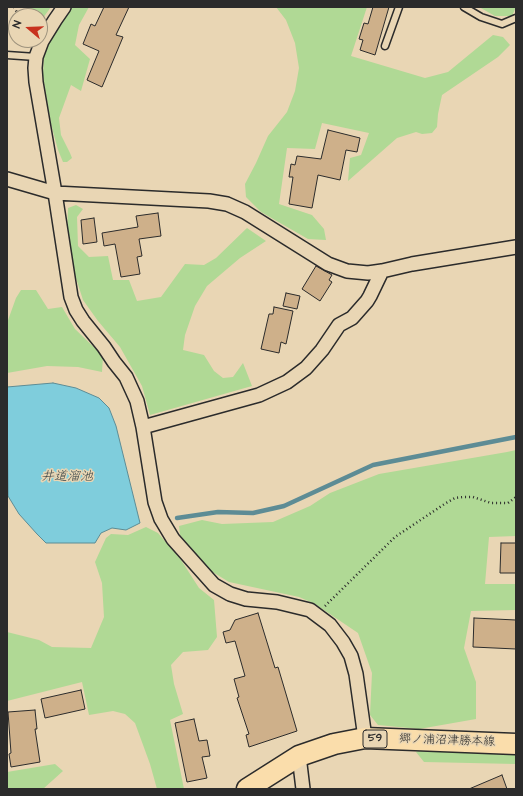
<!DOCTYPE html>
<meta charset="utf-8">
<style>
body{margin:0}
#map{position:relative;width:523px;height:796px;overflow:hidden;background:#e9d6b4;font-family:"Architects Daughter",sans-serif}
canvas{display:block}
.frame{position:absolute;inset:0;border:8px solid #2b2b2b;pointer-events:none}
.north{position:absolute;left:8px;top:8px;width:40px;height:40px;box-sizing:border-box;background:#e9d6b4;border:1px solid #9d927d;border-radius:50%;rotate:289deg;font-size:11px;font-weight:700;line-height:16px;text-align:center;color:#2b2b2b}
.north::after{content:'';display:block;margin:auto;width:14px;height:18px;background:#c8321e;clip-path:polygon(50% 0,100% 100%,50% 72%,0 100%)}
</style>
<div id="map">
<canvas width="523" height="796"></canvas>
<div class="frame"></div>
<div class="north">N</div>
</div>
<script>
const g = document.querySelector('canvas').getContext('2d');
g.lineJoin = 'round';
function fill(path, color) { g.fillStyle = color; g.fill(path, 'evenodd'); }
const shape = rows => new Path2D(rows.map(r => 'M' + r).join(''));
function trace(path, color, width, dash) { g.strokeStyle = color; g.lineWidth = width; g.lineCap = dash ? 'butt' : 'round'; g.setLineDash(dash || []); g.stroke(path); }
function drawText(font, color, halo, rows, align = 'center') {
  g.font = font + ' "Architects Daughter","Klee One",sans-serif'; g.lineWidth = 3; g.setLineDash([]); g.textBaseline = 'middle'; g.strokeStyle = halo; g.fillStyle = color; for (const [text, x, y, turn = 0] of rows) {
    g.save(); g.translate(x, y); g.rotate((+turn || 0) * Math.PI / 180); g.textAlign = isNaN(turn) ? turn : align; if (halo) g.strokeText(text, 0, 0); g.fillText(text, 0, 0); g.restore();
  }
}
fill(shape([
 [26,7,51,7,40,22,40,16,29,16],
 [70,7,89,7,79,25,75,45,90,59,81,91,71,85,59,118,61,135,70,153,72,158,67,162,63,162,58,150,51,124,43,76,44,55,57,25],
 [276,7,367,7,351,56,425,78,448,72,493,35,503,37,510,45,498,57,442,95,438,114,437,127,432,133,422,134,416,132,397,138,348,181,350,158,361,155,369,133,322,123,315,149,287,148,279,204,312,215,324,229,326,240,308,239,261,212,246,197,245,184,256,163,268,136,287,112,295,91,299,68,295,43,286,20],
 [479,7,516,7,512,16,495,16],
 [76,205,83,209,77,217,78,246,89,257,108,256,113,280,129,280,137,301,161,297,185,264,204,265,216,258,247,228,266,241,240,258,207,286,195,306,185,335,183,350,204,355,214,371,223,378,233,377,243,363,252,386,150,415,142,386,120,347,98,321,83,300,75,275,67,235,68,208],
 [21,290,36,290,48,309,62,307,75,329,103,356,102,372,78,367,47,366,7,373,7,323,16,298],
 [516,450,516,536,489,537,485,584,516,584,516,610,471,611,464,648,476,682,476,719,419,729,378,725,370,715,372,673,358,633,315,604,299,597,229,582,211,571,180,535,179,526,202,520,222,524,273,522,310,506,330,493,379,474,507,452],
 [146,527,158,533,181,560,199,588,214,600,217,637,208,650,183,652,171,665,174,684,183,714,170,720,184,789,157,789,150,764,135,723,125,714,113,711,89,715,82,682,7,701,7,632,39,640,52,647,91,648,104,617,102,583,95,562,100,551,106,538,111,534,128,535],
 [427,747,516,753,516,764,424,762,416,752],
 [55,764,63,771,43,789,7,789,7,772]
]), '#b0d995');
const water = shape([
 [53,383,76,388,99,398,109,408,116,426,140,523,126,530,112,528,101,533,95,543,46,543,37,534,19,514,8,496,7,387,53,383]
]);
fill(water, '#7fcddc');
trace(water, '#5d8c95', 1);
trace(shape([
 [177,518,218,512,253,513,284,506,373,465,516,437]
]), '#5d8c95', 4.5);
const building = shape([
 [104,7,129,7,116,35,123,37,102,87,87,80,99,51,83,44,91,24,95,26,104,7],
 [373,7,389,7,375,55,360,50,363,40,359,39,364,23,368,24,373,7],
 [328,130,360,138,357,152,346,150,340,180,318,175,312,208,289,204,293,177,289,177,291,164,295,165,297,156,321,159,328,130],
 [158,213,161,236,139,239,142,256,137,257,140,274,121,277,115,244,104,246,102,233,138,227,136,216,158,213],
 [94,218,97,242,83,244,81,220,94,218],
 [316,266,332,275,329,280,332,282,320,301,302,289,316,266],
 [286,293,300,296,297,309,283,306,286,293],
 [274,307,293,311,286,344,281,342,279,353,261,349,269,314,273,314,274,307],
 [501,543,516,543,516,573,500,573,501,543],
 [258,613,275,668,278,667,297,731,249,747,246,735,249,734,237,698,239,697,234,679,245,676,235,641,226,643,223,632,230,630,235,620,258,613],
 [474,618,516,620,516,649,473,647,474,618],
 [81,690,85,709,45,718,41,699,81,690],
 [35,710,37,729,35,729,40,762,11,767,9,754,11,753,8,712,35,710],
 [194,719,199,741,207,740,210,756,202,757,207,778,187,782,175,723,194,719],
 [502,775,507,789,469,789,502,775]
]);
fill(building, '#ceb08a');
trace(building, '#2b2b2b', 1);
const lane = shape([
 [464,7,481,17,502,24,516,18],
 [385,46,399,7],
 [7,55,36,57]
]);
const street = shape([
 [64,7,55,20,42,41,36,57,35,68,36,82,55,193,71,297,76,310,83,321,104,347,114,362,126,377,137,401,143,427,155,502,161,519,173,539,214,585,230,594,246,599,277,602,310,610,330,625,343,642,351,656,356,674,365,738],
 [7,179,55,193,209,201,227,204,245,212,328,264,347,271,368,273,382,271,412,264,516,247],
 [143,427,259,395,287,382,306,368,322,350,339,325,352,318,367,301,370,296,382,271],
 [299,756,303,789]
]);
const primary = shape([
 [247,789,299,756,334,744,365,738,516,744]
]);
trace(lane, '#2b2b2b', 9);
trace(street, '#2b2b2b', 16);
trace(primary, '#2b2b2b', 23);
trace(shape([
 [14,7,19,16],
 [325,606,395,537,446,503,455,498,463,497,473,497,491,503,508,503,516,497]
]), '#2b2b2b', 2.5, [1, 3]);
trace(lane, '#e9d6b4', 6);
trace(street, '#e9d6b4', 13);
trace(primary, '#faddab', 20);
for (const [x, y, w] of [
 [375,739,24]
]) { const box = new Path2D(); box.roundRect(x - w / 2, y - 9, w, 18, 3); g.fillStyle = '#e9d6b4'; g.fill(box); trace(box, '#2b2b2b', 1); }
drawText('bold 11px', '#2b2b2b', null, [
 ["59",375,739]
]);
drawText('12px', '#2b2b2b', '#e9d6b4', [
 ["郷ノ浦沼津勝本線",447,741,2]
]);
drawText('italic 13px', '#384346', '#e9d6b4', [
 ["井道溜池",67,477]
]);
</script>
